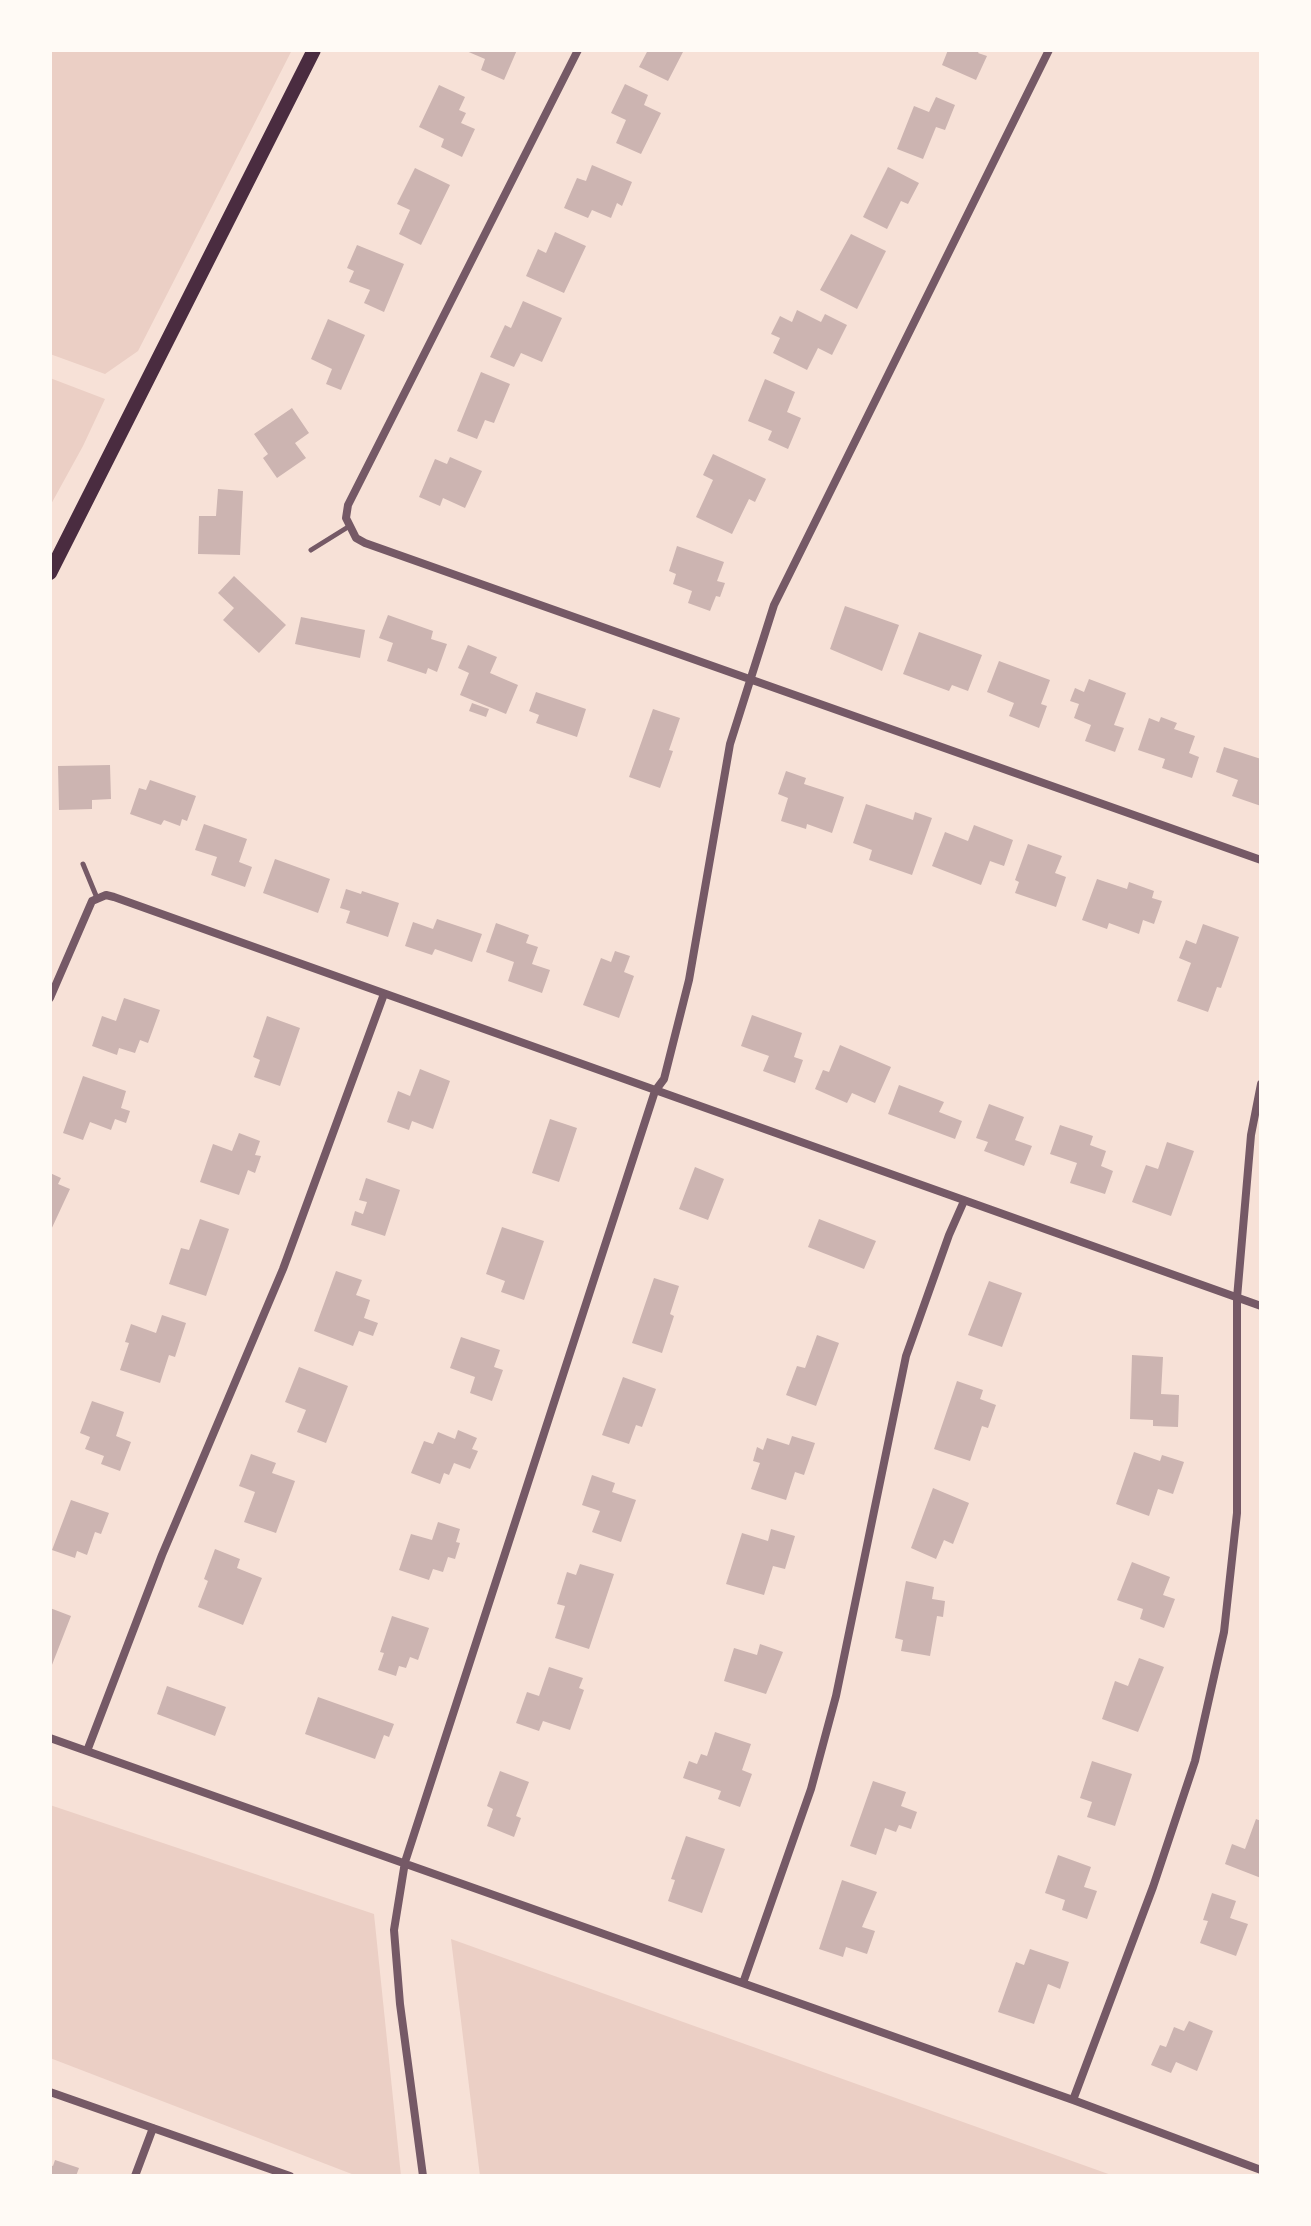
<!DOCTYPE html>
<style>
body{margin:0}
#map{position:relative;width:1311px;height:2226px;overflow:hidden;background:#f7e1d7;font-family:Spectral,serif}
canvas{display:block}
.frame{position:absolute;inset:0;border:52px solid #fffaf5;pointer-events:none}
</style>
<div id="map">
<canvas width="1311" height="2226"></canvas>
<div class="frame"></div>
</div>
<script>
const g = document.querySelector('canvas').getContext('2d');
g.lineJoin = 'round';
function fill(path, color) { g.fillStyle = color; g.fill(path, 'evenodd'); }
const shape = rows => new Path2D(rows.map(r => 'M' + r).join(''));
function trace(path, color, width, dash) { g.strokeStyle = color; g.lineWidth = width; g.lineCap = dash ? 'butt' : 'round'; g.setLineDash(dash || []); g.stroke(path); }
fill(shape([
 [50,50,292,50,138,351,105,374,50,354],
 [50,378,105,399,83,446,50,506],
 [50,1805,374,1914,401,2176,357,2176,50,2058],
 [451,1939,1114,2176,480,2176]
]), '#ebcfc5');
fill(shape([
 [464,50,517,50,504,80,481,70,485,59],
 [648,50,684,50,668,81,639,67],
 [948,50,980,50,978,53,987,56,976,80,942,65],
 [625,84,648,95,644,105,661,113,641,154,616,143,626,120,611,113],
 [439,85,465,97,459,110,466,113,461,123,475,129,462,157,441,147,444,139,419,127],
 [936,97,955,105,945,130,936,127,923,159,897,149,914,106,929,112],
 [592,165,632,182,622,206,617,203,611,218,592,210,588,218,564,208,577,178,586,181],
 [888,167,919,183,908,204,901,201,887,229,863,217],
 [415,168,450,185,421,245,399,234,410,210,397,204],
 [555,232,586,246,564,293,526,276,538,249,546,253],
 [851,234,886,251,857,309,820,290],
 [357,245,404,264,384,312,364,303,370,290,349,282,354,271,347,268],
 [523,301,562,318,542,362,521,353,514,367,490,357,505,325,511,328],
 [797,310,821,322,825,314,847,325,832,355,818,348,807,370,773,353,780,338,771,334,780,316,792,322],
 [328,319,365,335,341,390,326,384,332,369,311,359],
 [481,372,510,384,494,423,485,420,477,439,457,431],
 [765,379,795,392,787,412,801,418,788,449,768,440,772,431,748,421],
 [292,408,309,433,295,443,306,458,277,478,263,458,268,454,254,434],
 [713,454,766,479,755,502,749,499,732,534,696,517,713,480,703,475],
 [450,457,482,471,465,508,443,498,440,506,419,497,435,459,447,464],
 [218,489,243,491,240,555,198,554,199,516,216,516],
 [677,546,724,562,717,581,725,583,720,597,716,596,710,611,688,603,692,591,673,584,676,574,669,571],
 [234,576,286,625,259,653,223,620,234,608,218,593],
 [845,606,899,625,882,671,830,649],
 [388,615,433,631,431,639,447,644,437,672,428,668,426,674,387,661,393,643,379,638],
 [301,617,365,630,360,658,295,644],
 [919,632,982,655,968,691,952,685,949,691,903,674],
 [468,645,497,657,490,673,518,685,506,714,460,695,469,673,458,668],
 [999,661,1050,680,1041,704,1047,706,1039,728,1009,716,1014,703,987,692],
 [1089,679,1126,693,1114,725,1124,728,1115,752,1085,741,1091,725,1074,718,1079,704,1070,701,1075,688,1084,692],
 [536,692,586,709,577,737,536,723,539,715,529,711],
 [472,703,489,709,486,717,469,711],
 [653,709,680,718,669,750,673,751,660,788,629,777],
 [1161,717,1177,723,1174,729,1195,736,1189,753,1199,757,1192,778,1162,768,1165,759,1138,750,1149,718,1159,722],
 [1224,747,1261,759,1261,806,1232,796,1238,780,1216,772],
 [110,765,111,799,92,800,92,809,59,810,58,766],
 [786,771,806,778,804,784,844,797,832,833,807,824,806,829,781,821,788,798,778,794],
 [150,780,196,796,187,821,182,819,180,826,164,820,161,825,130,814,139,788,146,790],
 [866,804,913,820,915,812,932,818,912,875,869,860,872,850,853,843],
 [204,824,247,839,239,862,252,867,245,887,211,875,217,857,195,850],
 [974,825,1013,840,1004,866,990,861,981,885,932,866,945,832,968,841],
 [1028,844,1062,856,1055,873,1066,877,1056,907,1015,893,1019,882,1015,880],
 [275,859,330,879,318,913,263,893],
 [1097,879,1127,889,1129,882,1154,891,1152,898,1162,901,1154,924,1143,920,1139,934,1109,923,1107,929,1082,920],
 [346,889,361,894,362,891,399,903,388,937,346,923,350,911,340,908],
 [437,919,482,934,472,962,435,949,432,955,405,946,413,922,433,929],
 [496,923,529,935,526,943,538,947,532,964,550,970,542,993,508,981,514,962,486,952],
 [1203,924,1239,937,1221,988,1217,987,1208,1012,1177,1001,1191,963,1179,958,1186,940,1196,944],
 [615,951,630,956,624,972,634,976,619,1018,583,1005,601,958,611,962],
 [124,998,160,1010,148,1043,140,1040,135,1053,119,1048,117,1055,92,1046,102,1016,116,1021],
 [752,1015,802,1033,794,1057,803,1060,795,1083,763,1071,769,1056,741,1046],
 [267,1016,300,1028,280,1086,254,1077,260,1060,253,1057],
 [840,1045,891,1067,875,1103,852,1093,847,1103,815,1089,823,1070,829,1072],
 [420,1069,450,1081,433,1129,412,1121,409,1130,387,1122,398,1091,410,1096],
 [83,1076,126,1091,121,1108,130,1111,126,1123,115,1119,111,1130,90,1122,83,1140,63,1133],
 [899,1085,944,1102,939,1112,962,1121,955,1139,888,1114],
 [989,1104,1024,1117,1015,1140,1032,1146,1024,1166,984,1151,988,1142,976,1138],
 [550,1119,577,1128,559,1182,532,1173],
 [1060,1125,1093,1136,1090,1145,1106,1151,1101,1166,1113,1171,1105,1194,1070,1183,1077,1163,1050,1154],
 [239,1133,260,1141,255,1155,261,1156,255,1173,248,1170,239,1195,200,1182,213,1144,232,1151],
 [1167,1142,1194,1151,1171,1216,1132,1202,1146,1165,1158,1169],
 [695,1167,724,1179,708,1220,679,1209],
 [50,1173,61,1178,58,1184,70,1189,50,1232],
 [366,1178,400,1190,385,1236,351,1225,355,1211,363,1214,367,1202,359,1200],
 [200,1219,229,1229,206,1296,169,1284,181,1248,189,1250],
 [819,1219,876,1241,864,1269,808,1247],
 [502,1227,544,1241,524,1300,501,1292,505,1281,486,1274],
 [336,1271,362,1280,356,1295,370,1300,364,1318,378,1323,373,1336,359,1331,353,1346,314,1331],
 [654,1278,679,1286,670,1314,674,1316,662,1353,632,1343],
 [989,1281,1022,1293,1002,1347,968,1335],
 [162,1315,186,1323,175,1357,169,1355,160,1383,120,1370,129,1343,125,1342,131,1324,156,1333],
 [817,1335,839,1343,816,1406,786,1395,797,1366,805,1368],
 [461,1337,500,1350,494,1367,503,1370,492,1401,470,1393,475,1377,450,1368],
 [1132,1355,1163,1357,1161,1394,1179,1395,1178,1427,1153,1426,1153,1420,1130,1419],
 [299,1367,348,1386,326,1443,297,1432,306,1410,285,1402],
 [623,1377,656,1389,642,1427,636,1425,629,1444,602,1435],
 [957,1381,983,1390,980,1399,996,1405,988,1428,982,1426,970,1461,934,1449],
 [92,1401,124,1412,116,1436,131,1442,120,1471,101,1464,104,1456,85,1449,90,1437,80,1433],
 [458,1430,477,1438,472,1449,478,1451,470,1469,454,1463,449,1475,444,1473,440,1484,411,1473,424,1441,433,1444,438,1432,455,1439],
 [792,1436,815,1443,804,1475,795,1472,786,1500,751,1489,760,1463,753,1461,757,1447,763,1450,767,1438,789,1445],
 [1134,1452,1160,1461,1162,1455,1184,1462,1173,1494,1158,1489,1149,1516,1116,1504],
 [251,1454,276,1463,272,1473,295,1481,276,1533,244,1522,255,1492,239,1486],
 [592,1475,615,1483,612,1492,636,1500,621,1542,592,1532,600,1511,582,1505],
 [933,1488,969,1503,953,1544,944,1540,936,1559,911,1548],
 [71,1500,109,1513,101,1534,95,1532,87,1555,77,1551,75,1558,52,1550],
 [438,1522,460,1529,456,1542,460,1543,455,1559,448,1557,443,1572,433,1569,429,1580,399,1570,411,1534,432,1540],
 [771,1529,795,1536,785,1569,773,1566,764,1595,726,1584,742,1533,768,1541],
 [215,1549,240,1559,237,1568,262,1578,243,1625,198,1607,208,1581,204,1579],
 [1132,1562,1170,1577,1163,1595,1175,1599,1164,1628,1140,1619,1143,1609,1117,1600],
 [580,1564,614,1574,589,1649,555,1638,565,1606,557,1604,567,1572,576,1575],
 [906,1581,934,1587,932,1599,945,1601,943,1617,937,1616,930,1656,901,1651,903,1640,895,1638],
 [50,1608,71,1616,50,1670],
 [392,1616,429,1628,418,1660,410,1657,406,1668,399,1666,396,1676,378,1670,384,1653,380,1652],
 [760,1644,783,1652,766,1694,724,1681,734,1648,757,1655],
 [1139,1658,1164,1667,1138,1732,1102,1719,1115,1681,1128,1686],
 [549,1667,583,1678,579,1688,584,1690,570,1730,543,1721,539,1731,516,1723,527,1692,539,1696],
 [167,1686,226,1707,215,1736,157,1714],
 [318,1697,394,1724,389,1737,384,1735,375,1759,305,1734],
 [715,1732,751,1744,742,1770,752,1774,740,1807,718,1799,721,1791,683,1778,689,1761,697,1764,701,1754,707,1756],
 [1092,1761,1132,1774,1115,1826,1087,1817,1092,1802,1080,1798],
 [500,1771,529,1782,516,1816,521,1818,514,1837,487,1826,493,1809,487,1806],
 [873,1781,906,1792,901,1806,917,1812,911,1829,899,1825,896,1832,885,1828,876,1855,850,1846],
 [1256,1819,1261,1821,1261,1878,1225,1864,1232,1844,1245,1849],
 [686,1836,725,1849,702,1913,668,1901,675,1880,671,1879],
 [1058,1855,1091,1867,1084,1887,1097,1891,1087,1919,1062,1910,1065,1900,1045,1893],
 [842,1880,877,1892,862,1927,875,1931,867,1954,846,1947,843,1957,819,1949],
 [1212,1893,1236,1901,1230,1918,1248,1924,1236,1956,1200,1943,1208,1921,1203,1920],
 [1030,1949,1069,1962,1060,1989,1048,1984,1034,2024,998,2012,1016,1962,1024,1965],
 [1189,2021,1213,2031,1197,2071,1176,2062,1171,2073,1151,2065,1160,2045,1166,2047,1174,2027,1184,2031],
 [55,2160,79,2168,76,2176,50,2176,50,2165,53,2166]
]), '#ccb4b1');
trace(shape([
 [311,550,348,527],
 [83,864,97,898]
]), '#755966', 5);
trace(shape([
 [578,50,348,505,346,518,356,538,365,543,1261,860],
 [50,998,92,901,106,895,114,897,1261,1306],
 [50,1738,1073,2100,1261,2170],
 [87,1751,162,1555,283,1269,384,994],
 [743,1983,811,1789,836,1696,906,1356,949,1235,964,1201],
 [50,2092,290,2176],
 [1073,2100,1153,1887,1195,1761,1224,1632,1237,1513,1237,1298,1251,1135,1261,1084],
 [135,2176,153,2128],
 [423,2176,400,2004,394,1930,405,1862,655,1091,664,1079,689,980,730,744,774,605,1049,50]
]), '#755966', 8);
trace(shape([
 [50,573,314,50]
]), '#4a2c40', 14);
</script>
